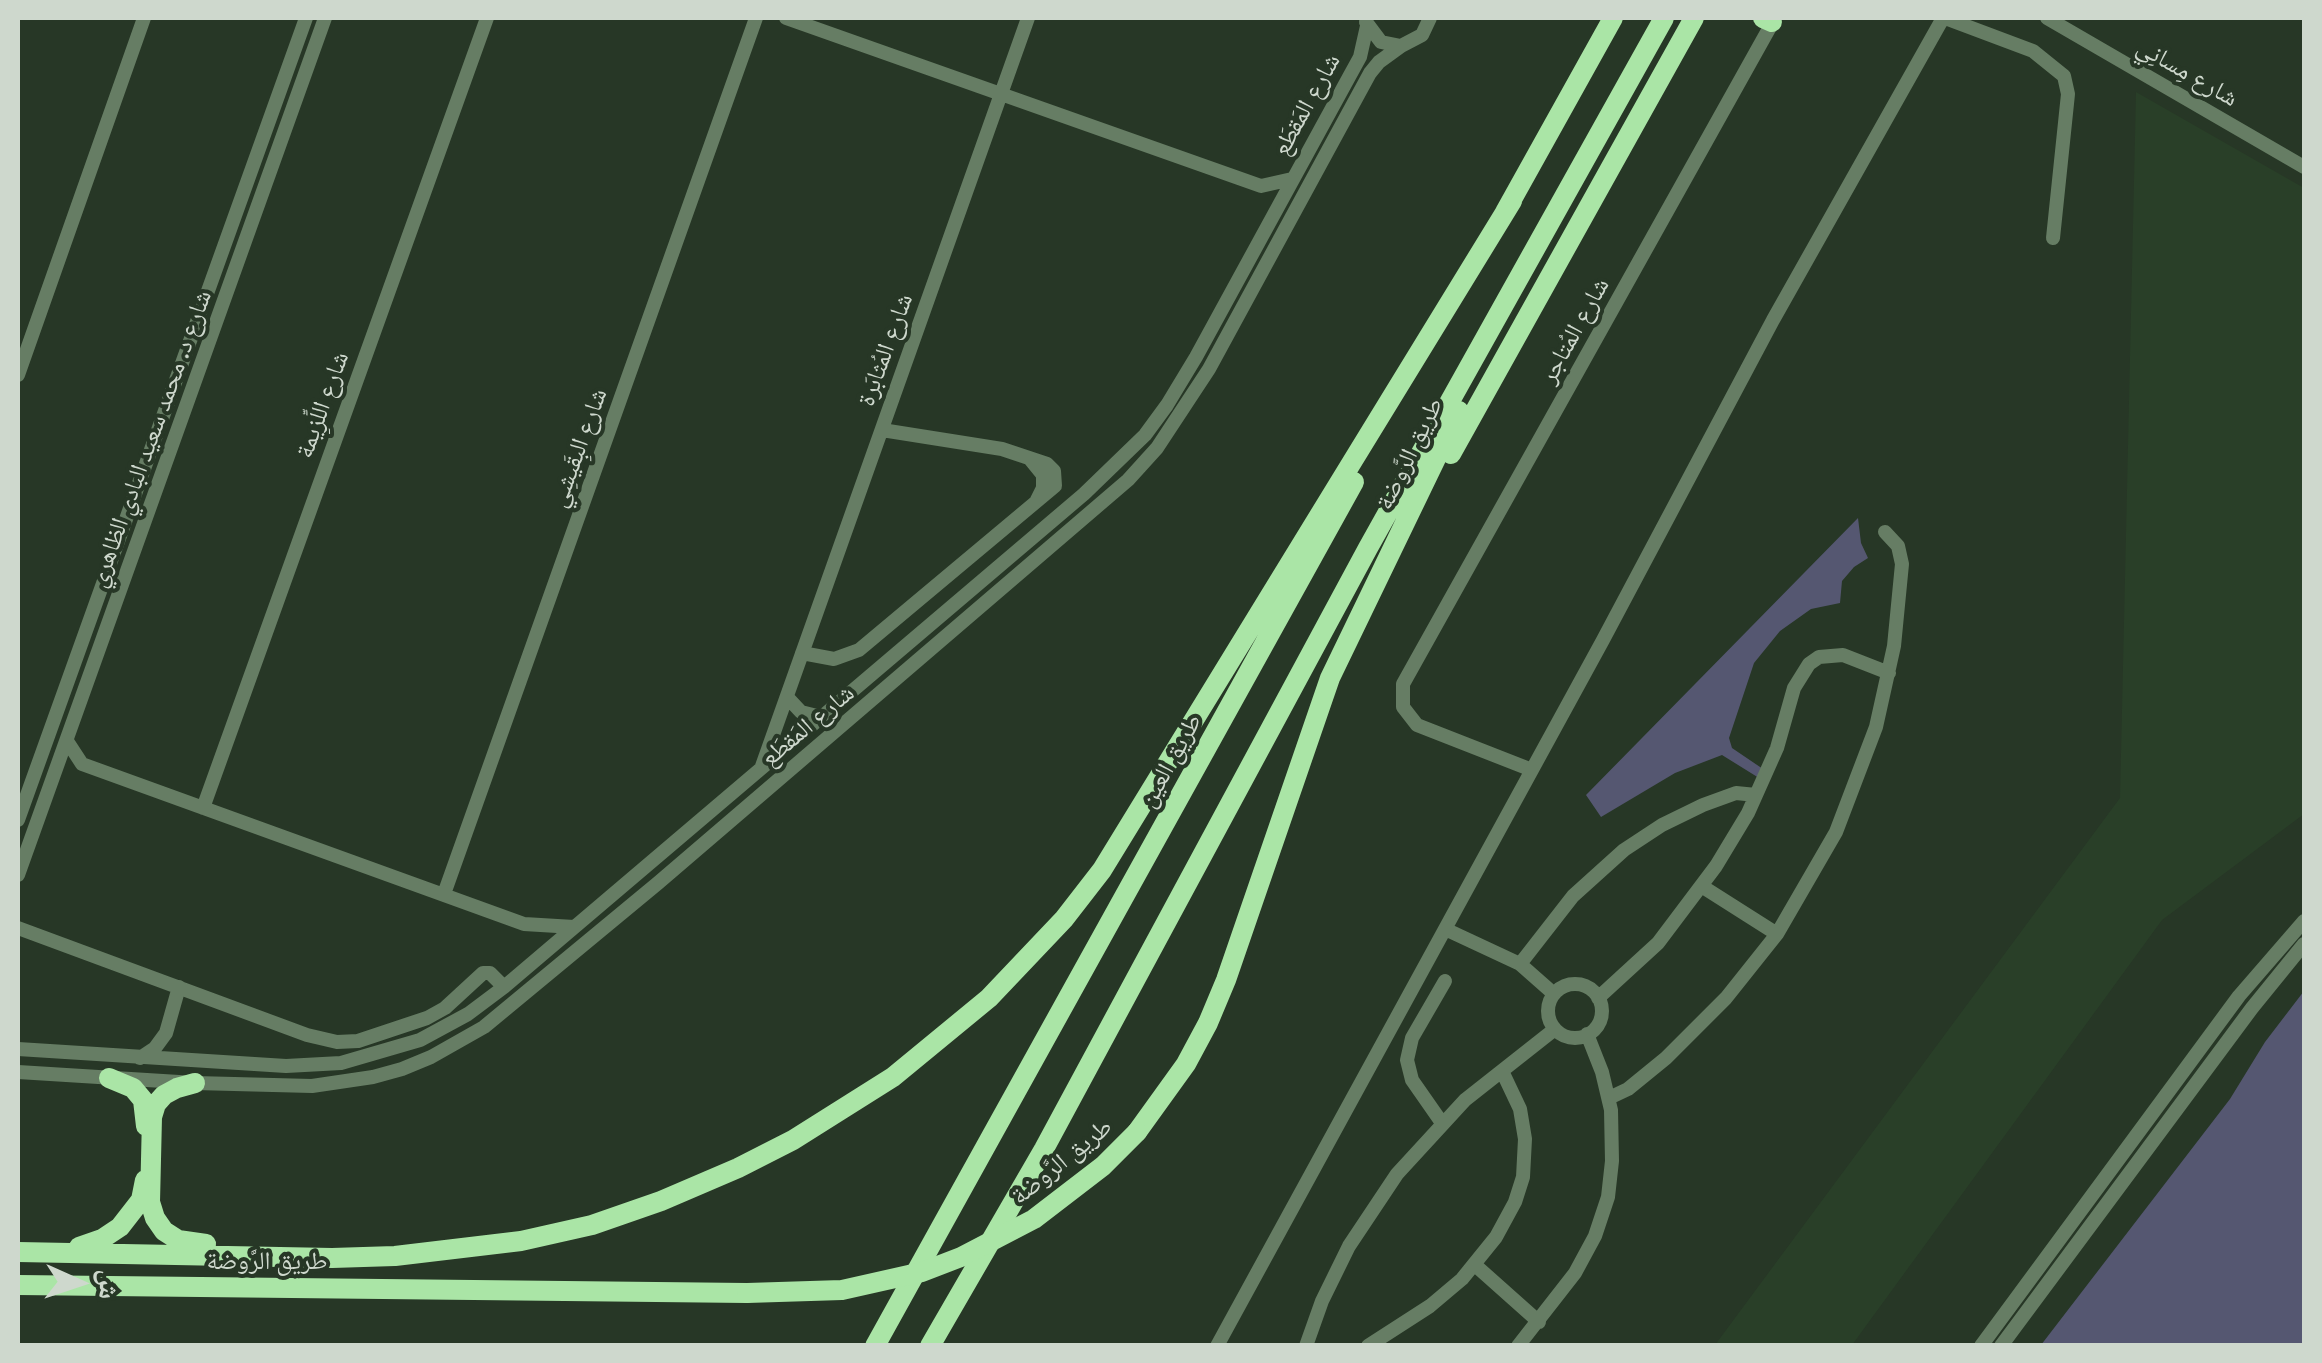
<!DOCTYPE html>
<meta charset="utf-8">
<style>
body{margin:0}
#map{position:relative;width:2322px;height:1363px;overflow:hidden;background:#273726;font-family:Merriweather,"Noto Naskh Arabic",serif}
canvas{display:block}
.frame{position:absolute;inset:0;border:20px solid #ced8cd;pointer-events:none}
.north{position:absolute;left:30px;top:1233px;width:100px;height:100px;-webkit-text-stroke:8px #273726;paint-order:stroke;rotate:93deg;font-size:28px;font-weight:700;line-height:40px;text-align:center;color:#ced8cd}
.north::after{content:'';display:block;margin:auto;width:35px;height:45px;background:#ced8cd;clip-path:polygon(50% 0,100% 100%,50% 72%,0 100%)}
</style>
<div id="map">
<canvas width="2322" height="1363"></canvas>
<div class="frame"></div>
<div class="north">ش</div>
</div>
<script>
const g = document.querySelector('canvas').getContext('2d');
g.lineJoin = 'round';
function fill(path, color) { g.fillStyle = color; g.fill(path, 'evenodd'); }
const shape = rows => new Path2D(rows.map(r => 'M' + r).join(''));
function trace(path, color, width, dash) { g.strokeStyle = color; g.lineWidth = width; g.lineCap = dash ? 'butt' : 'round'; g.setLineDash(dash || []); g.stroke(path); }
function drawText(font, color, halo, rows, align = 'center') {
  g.font = font + ' Merriweather,"Noto Naskh Arabic",serif'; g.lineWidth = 8; g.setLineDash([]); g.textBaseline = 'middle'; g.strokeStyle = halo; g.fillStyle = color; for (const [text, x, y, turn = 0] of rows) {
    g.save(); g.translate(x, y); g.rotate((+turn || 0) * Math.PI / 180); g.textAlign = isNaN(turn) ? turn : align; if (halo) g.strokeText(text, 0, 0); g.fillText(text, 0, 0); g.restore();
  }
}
fill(shape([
 [2136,92,2304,188,2304,814,2162,920,1852,1345,1715,1345,2120,798]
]), '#293f28');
fill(shape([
 [1858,518,1861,543,1868,558,1854,567,1842,581,1840,603,1811,609,1780,631,1754,663,1729,738,1732,748,1763,769,1759,778,1722,755,1675,773,1601,817,1586,795],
 [2304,991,2304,1345,2041,1345,2230,1099,2265,1042]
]), '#555771');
trace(shape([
 [786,18,1261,186,1292,179],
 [1945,18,2033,51,2064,76,2068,94,2053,238],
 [2047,18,2304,167],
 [1366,22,1381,42,1401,46,1422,35,1430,18],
 [18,375,144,18],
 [1030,459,1043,475,1043,488,1037,500],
 [802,653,834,659,859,650,1055,486,1054,471,1047,464,1002,449,882,430],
 [787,697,801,712,821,717],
 [67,741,82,764,524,924,574,927],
 [762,766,1028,18],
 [1532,770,1417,725,1403,707,1403,684,1775,18],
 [203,808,487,18],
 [18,820,306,18],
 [18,875,325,18],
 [1703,887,1777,934],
 [444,894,756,18],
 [18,928,307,1035,337,1042,358,1041,427,1018,445,1008,483,973,490,973,504,987],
 [1445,929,1520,964,1554,994],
 [1520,964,1573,896,1624,850,1662,825,1703,805,1736,793,1756,795],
 '1548 1011a27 27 0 1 1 54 0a27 27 0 1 1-54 0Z',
 [1598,998,1658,943,1716,866,1748,813,1777,748,1794,688,1809,664,1819,657,1843,655,1889,673],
 [18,1049,286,1066,341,1063,420,1040,468,1014,504,987,1084,494,1145,435,1167,405,1196,357,1349,77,1360,57,1367,26],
 [140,1058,155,1048,166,1033,179,987],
 [18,1072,195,1083,312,1086,373,1077,402,1069,431,1057,484,1027,658,883,1128,480,1157,448,1209,369,1370,73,1379,62,1401,46],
 [1609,1098,1628,1089,1666,1058,1726,998,1777,934,1836,832,1876,727,1894,646,1902,564,1898,546,1885,532],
 [1442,1123,1412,1080,1407,1060,1412,1038,1445,981],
 [1475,1265,1539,1322],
 [1217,1346,1603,640,1773,320,1943,18],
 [1306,1346,1322,1301,1349,1246,1397,1174,1465,1100,1555,1029],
 [1368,1346,1430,1306,1462,1279,1496,1237,1515,1202,1523,1177,1525,1139,1520,1109,1502,1071],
 [1518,1346,1575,1273,1595,1236,1608,1197,1612,1161,1611,1110,1602,1072,1587,1034],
 [1981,1346,2239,996,2304,921],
 [2001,1346,2252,1008,2304,944]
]), '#667d64', 14);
trace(shape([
 [1763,18,1772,22],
 [1505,212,1613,18],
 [1451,454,1694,18],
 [109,1078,133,1088,143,1100,146,1126],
 [195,1083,177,1088,164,1095,156,1104,152,1117,150,1202,155,1218,164,1231,178,1240,206,1244],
 [1137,1132,1186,1064,1208,1023,1226,980,1330,678,1459,411],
 [79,1247,102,1239,120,1227,141,1200,145,1180],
 [18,1252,332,1258,395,1256,521,1241,592,1225,661,1201,738,1168,793,1140,893,1077,989,998,1064,919,1102,870,1512,201],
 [18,1285,747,1293],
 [875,1346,1354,482],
 [930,1346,1044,1149,1368,548,1664,18]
]), '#aae5a6', 20);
trace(shape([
 [747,1293,842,1290,922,1272,961,1257,1034,1219,1103,1166,1137,1132]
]), '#aae5a6', 20);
drawText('25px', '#ced8cd', '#273726', [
 ["شارع مِسانِي",2187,73,30],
 ["شارع المَقطَع",1307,105,-61],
 ["شارع المُتاجر",1575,331,-61],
 ["شارع المُثابَرة",886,350,-70],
 ["شارع اللِّزِيمة",323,405,-70],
 ["شارع د. محمد سعيد البادي الظاهري",151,439,-70],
 ["شارع البِقَيشِي",579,448,-70],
 ["طريق الرَّوضة",1410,454,-64],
 ["شارع المَقطَع",808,726,-40],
 ["طريق العين",1171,761,-61],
 ["طريق الرَّوضة",1062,1162,-39],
 ["طريق الرَّوضة",267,1262]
]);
</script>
